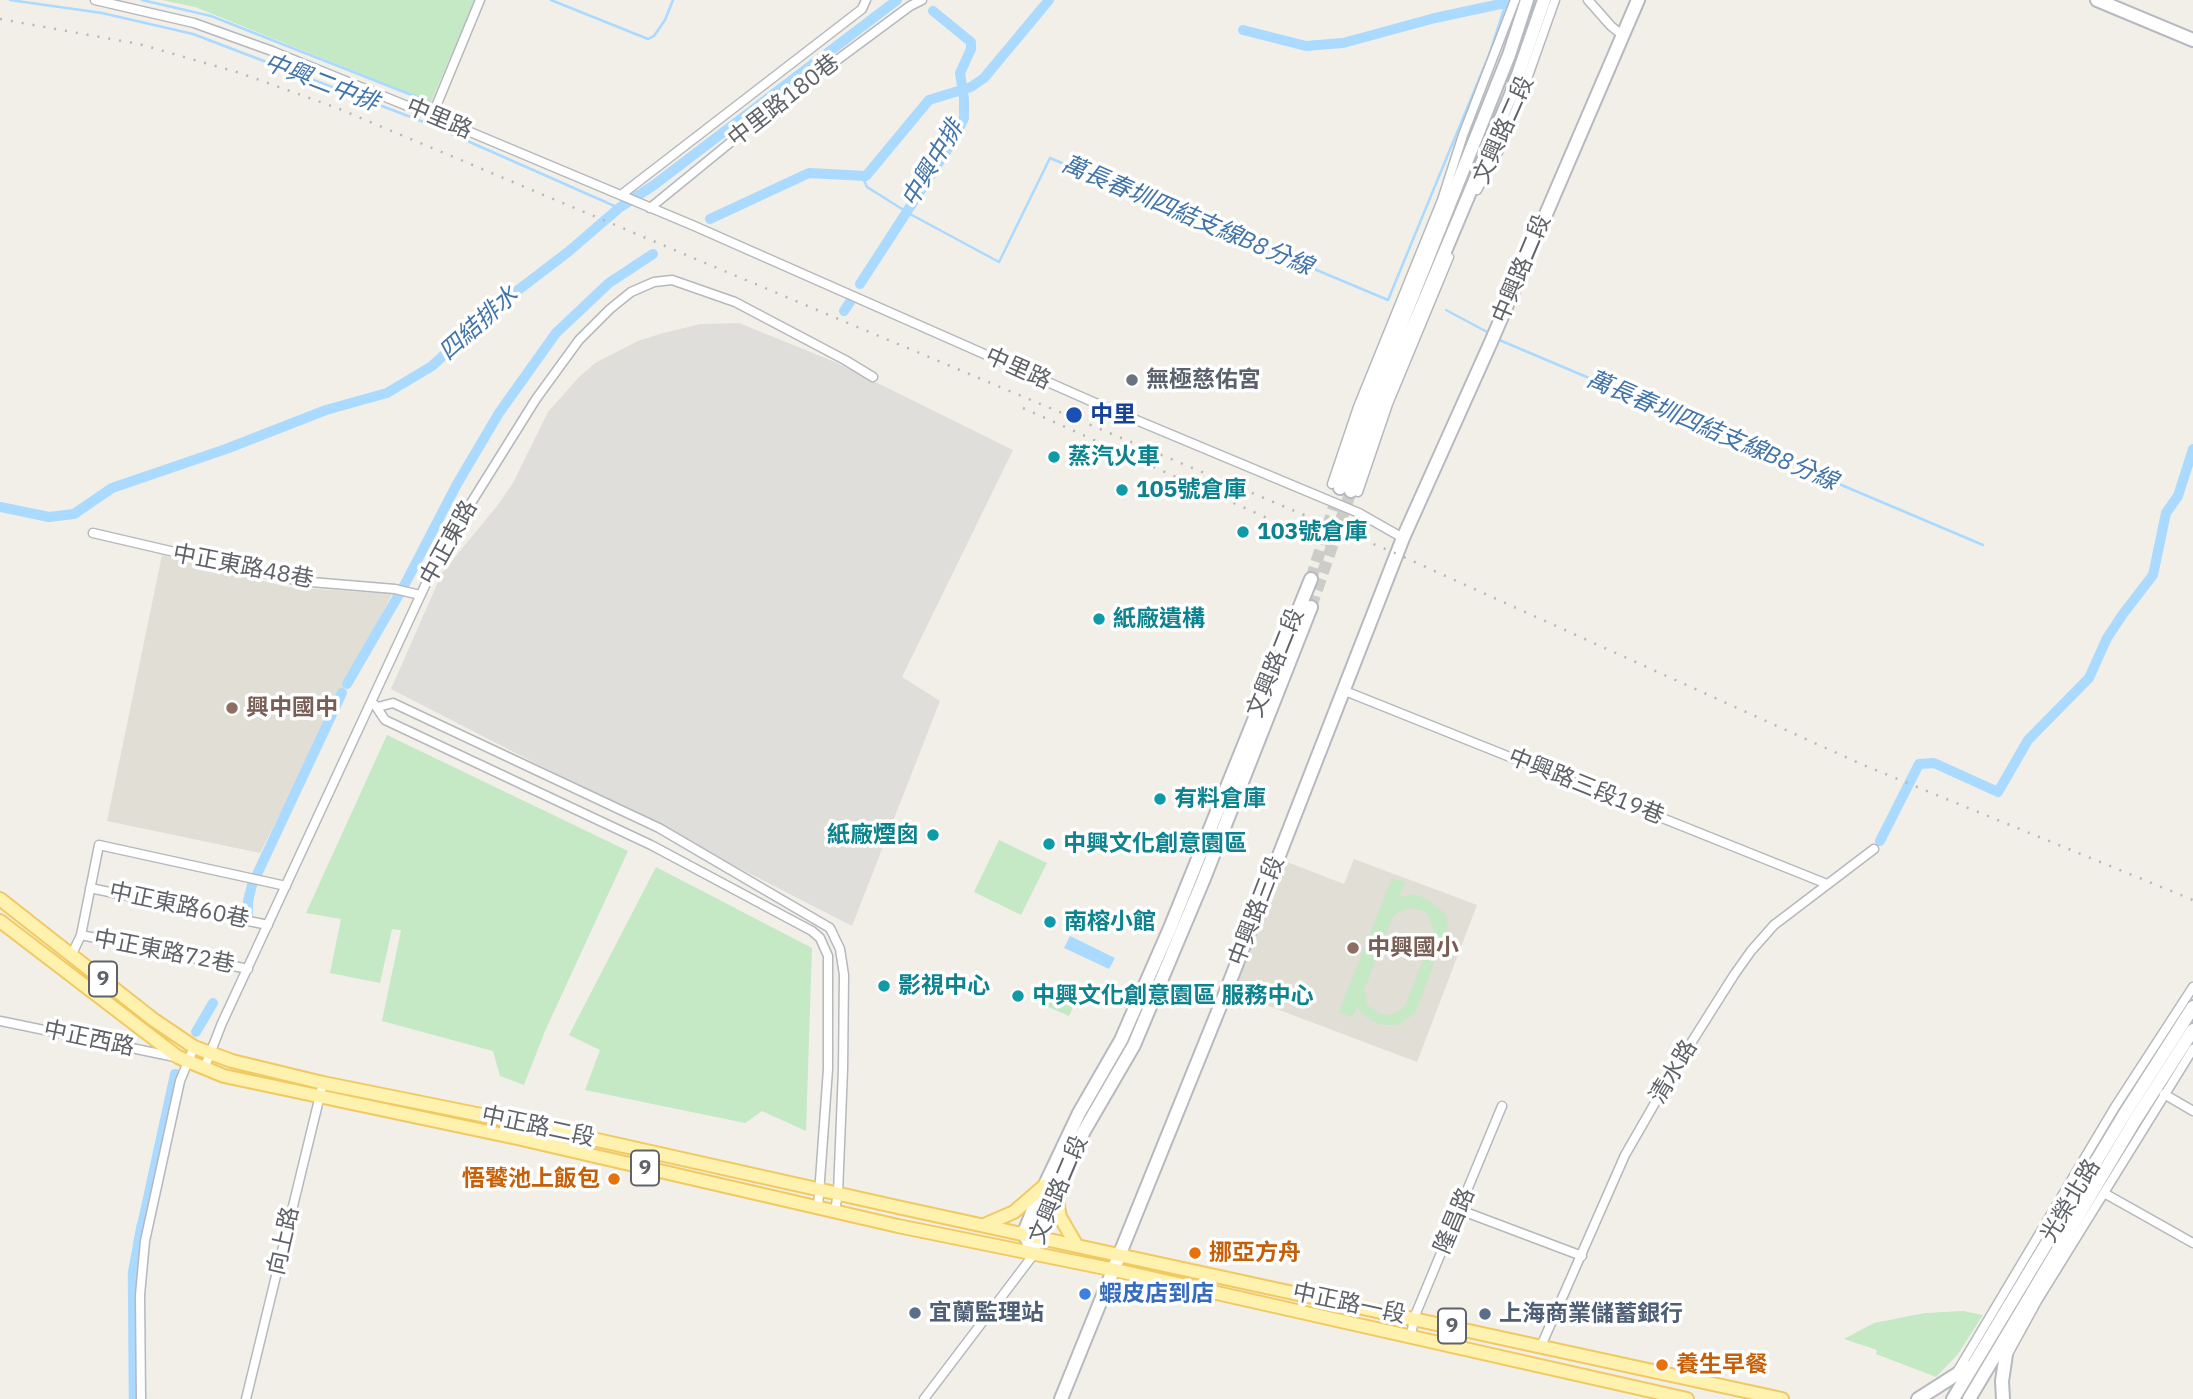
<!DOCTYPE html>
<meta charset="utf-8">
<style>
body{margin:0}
canvas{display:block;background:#f1efe8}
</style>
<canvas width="2193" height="1399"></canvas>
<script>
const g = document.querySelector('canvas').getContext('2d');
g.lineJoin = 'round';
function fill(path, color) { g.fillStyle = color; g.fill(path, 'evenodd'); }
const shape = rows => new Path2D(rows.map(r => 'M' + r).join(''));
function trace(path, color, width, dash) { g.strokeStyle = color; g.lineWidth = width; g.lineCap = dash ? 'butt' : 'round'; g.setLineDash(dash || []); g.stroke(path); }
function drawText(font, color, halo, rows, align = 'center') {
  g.font = font + ' "IBM Plex Sans","Noto Sans TC",sans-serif'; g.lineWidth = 7; g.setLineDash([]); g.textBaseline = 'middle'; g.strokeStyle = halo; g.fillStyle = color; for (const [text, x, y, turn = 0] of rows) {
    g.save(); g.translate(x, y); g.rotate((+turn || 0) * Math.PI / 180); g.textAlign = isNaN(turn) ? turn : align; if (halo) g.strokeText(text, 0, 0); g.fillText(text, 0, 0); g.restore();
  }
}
fill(shape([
 [739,323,835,362,1013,450,902,677,940,701,852,926,391,689,442,573,497,506,513,483,548,412,579,377,595,363,638,341,663,333,701,324]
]), '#e0deda');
fill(shape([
 [162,555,287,587,392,594,260,853,107,821],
 [1279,859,1344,884,1354,859,1477,905,1417,1062,1229,991]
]), '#e1ded6');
fill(shape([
 [162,0,475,0,431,102,195,7],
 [387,735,628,851,545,1031,524,1085,500,1076,493,1051,382,1021,401,930,392,929,380,983,330,973,341,919,306,913],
 [999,840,1047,863,1021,915,974,892],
 [656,867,812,948,806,1131,762,1111,745,1123,585,1090,600,1050,569,1035],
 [1392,878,1405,882,1399,897,1415,894,1429,900,1446,915,1448,927,1415,1013,1398,1025,1384,1025,1371,1021,1357,1008,1352,1017,1339,1012],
 [1410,908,1423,911,1428,915,1434,932,1406,1004,1400,1011,1388,1015,1380,1014,1368,1006,1364,990,1392,918,1398,912],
 [1055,984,1079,994,1069,1016,1046,1006],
 [1963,1311,1983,1315,1958,1354,1936,1377,1876,1354,1877,1350,1844,1339,1874,1323,1925,1313]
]), '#c5e8c5');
fill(shape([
 [1070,936,1115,958,1109,969,1064,948]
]), '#aadaff');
trace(shape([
 [10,0,102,13,193,34,429,124,619,208],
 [142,0,211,16,432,103],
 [551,0,648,39,654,36,665,20,673,0],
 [862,176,867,187,910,214,999,262,1050,158,1388,300,1489,55,1507,0],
 [1446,310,1489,333],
 [1497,339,1983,545],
 [130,1399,129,1273,138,1224,140,1221,153,1162,156,1162]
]), '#aadaff', 2.5);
trace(shape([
 [1243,30,1306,46,1343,43,1435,18,1505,3],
 [710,219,809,173,866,176,929,100,971,87,984,78,1049,0],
 [860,284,954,139,964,118,964,99,960,73,971,49,971,42,933,11],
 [844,311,850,302],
 [0,507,49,517,74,514,112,488,226,449,326,410,387,393,432,366,496,307,568,252,619,208,654,185,897,0],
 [347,684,405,584,457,484,499,413,556,333,609,283,653,254],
 [1880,841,1919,764,1934,763,1998,792,2028,740,2089,678,2107,638,2123,614,2153,575,2166,513,2178,496,2193,449],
 [248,916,248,901,252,885,342,693],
 [196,1032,213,1003],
 [135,1399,134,1279,139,1239,175,1074]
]), '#aadaff', 10);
trace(shape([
 [1311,579,1340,488],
 [1311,607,1351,491]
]), '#ccccc8', 12, [12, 6]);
const street = shape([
 [95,0,194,23,272,51,432,116,692,225,1093,402,1359,513,1403,538],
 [1588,0,1611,26,1622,35],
 [432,116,480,0],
 [1477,190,1498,152,1517,107,1555,0],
 [621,195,862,9,866,0],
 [650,208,775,106,910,6,922,0],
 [1332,484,1358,407,1442,200,1463,135,1515,0],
 [1358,492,1388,404,1449,257],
 [93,533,299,581,395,589,420,595],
 [1345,691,1827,884],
 [375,705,385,720,651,845,812,931,820,938,828,956,828,1069,818,1208],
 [378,707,393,703,659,828,830,928,840,949,844,975,843,1069,838,1193,835,1211],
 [90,888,268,925],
 [81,935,248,969],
 [72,954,81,935,99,845,286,886],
 [0,1021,175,1057],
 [204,1069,222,1023,429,577,461,519,536,399,579,340,610,309,631,292,654,282,672,280,735,302,845,360,873,377],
 [2164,1094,2193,1111],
 [2104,1193,2193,1243],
 [1460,1210,1582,1256],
 [1411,1336,1414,1318,1502,1106],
 [1541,1346,1625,1155,1674,1070,1734,975,1751,951,1774,925,1874,849],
 [2009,1352,2037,1301,2193,1049],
 [1957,1372,2115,1107,2193,987],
 [141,1399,140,1295,145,1241,180,1081,194,1047],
 [246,1399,323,1083],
 [924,1399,1034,1254]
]);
const secondary = shape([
 [2097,0,2193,40],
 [1340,488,1363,420,1509,55,1527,0],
 [1351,491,1372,425,1512,92,1544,0],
 [1035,1246,1037,1236,1084,1131,1134,1045,1203,881,1311,607],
 [1034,1254,1024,1233,1033,1210,1079,1113,1121,1040,1170,928,1311,579],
 [1061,1399,1223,999,1403,538,1491,342,1638,0],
 [1918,1399,1968,1367],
 [1953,1399,2124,1115,2193,1007],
 [1969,1399,2134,1122,2193,1030],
 [2003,1399,2002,1381,2009,1334]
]);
const primary = shape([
 [0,899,154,1020,194,1047,232,1061,323,1083,521,1123,902,1208,1782,1399],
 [0,921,178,1057,224,1076,517,1138,898,1226,1115,1270,1687,1399],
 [1056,1195,1060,1217,1077,1246],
 [984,1225,1014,1212,1044,1186]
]);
trace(street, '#b5b8bc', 11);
trace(secondary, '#b6babf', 16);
trace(primary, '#f2c960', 16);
trace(street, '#fff', 8);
trace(secondary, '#fff', 12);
trace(primary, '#fff2af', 12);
trace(shape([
 [0,19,139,44,240,73,337,108,1397,554,1861,764,2193,900],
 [1023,408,1307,536]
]), '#b6b7b8', 2.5, [2, 9]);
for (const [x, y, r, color] of [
 [1132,380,7,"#6b7280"],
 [1074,415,9,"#1a4fb4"],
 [1054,457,7,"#0f9aa8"],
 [1122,490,7,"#0f9aa8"],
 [1243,532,7,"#0f9aa8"],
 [1099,619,7,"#0f9aa8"],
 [232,708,7,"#8d6e63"],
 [1160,799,7,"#0f9aa8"],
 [933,835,7,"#0f9aa8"],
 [1049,844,7,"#0f9aa8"],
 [1050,922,7,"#0f9aa8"],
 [1353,948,7,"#8d6e63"],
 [884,986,7,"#0f9aa8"],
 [1018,996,7,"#0f9aa8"],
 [614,1179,7,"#e8710a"],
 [1195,1253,7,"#e8710a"],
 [1085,1294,7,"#3f7fe0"],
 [915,1313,7,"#5c6f8a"],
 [1485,1314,7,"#5c6f8a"],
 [1662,1365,7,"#e8710a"]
]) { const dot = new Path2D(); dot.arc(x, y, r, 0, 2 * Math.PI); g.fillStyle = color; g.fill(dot); trace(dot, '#fff', 2.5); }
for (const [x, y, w] of [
 [103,979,28],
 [645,1168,28],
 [1452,1326,28]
]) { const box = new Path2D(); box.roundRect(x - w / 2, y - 17.5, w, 35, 5); g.fillStyle = '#fff'; g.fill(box); trace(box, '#5f6368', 2); }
drawText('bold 21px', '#5f6368', null, [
 ["9",103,979],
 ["9",645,1168],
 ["9",1452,1326]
]);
drawText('23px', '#5f6368', '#fff', [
 ["中里路180巷",784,101,-38],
 ["中里路",439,119,23],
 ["文興路二段",1504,130,-66],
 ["中興路二段",1522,269,-67],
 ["中里路",1018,369,24],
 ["中正東路",449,543,-61],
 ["中正東路48巷",243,567,11],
 ["文興路二段",1276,663,-68],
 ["中興路三段19巷",1586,787,22],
 ["中正東路60巷",179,906,12],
 ["中興路三段",1257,911,-69],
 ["中正東路72巷",164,952,11],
 ["中正西路",89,1039,12],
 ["清水路",1674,1072,-59],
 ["中正路二段",538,1127,12],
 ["文興路二段",1059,1190,-67],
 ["光榮北路",2071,1201,-59],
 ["隆昌路",1455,1221,-67],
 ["向上路",284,1241,-77],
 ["中正路一段",1349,1304,12]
]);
drawText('bold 23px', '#5b616d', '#fff', [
 ["無極慈佑宮",1146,380]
], 'left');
drawText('bold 23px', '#164399', '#fff', [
 ["中里",1090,415]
], 'left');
drawText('bold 23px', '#0d838f', '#fff', [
 ["蒸汽火車",1068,457],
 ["105號倉庫",1136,490],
 ["103號倉庫",1257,532],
 ["紙廠遺構",1113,619],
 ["有料倉庫",1174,799],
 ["紙廠煙囪",919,835,"right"],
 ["中興文化創意園區",1063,844],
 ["南榕小館",1064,922],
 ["影視中心",898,986],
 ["中興文化創意園區 服務中心",1032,996]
], 'left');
drawText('bold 23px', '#785e54', '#fff', [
 ["興中國中",246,708],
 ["中興國小",1367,948]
], 'left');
drawText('bold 23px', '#c56008', '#fff', [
 ["悟饕池上飯包",600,1179,"right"],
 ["挪亞方舟",1209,1253],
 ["養生早餐",1676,1365]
], 'left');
drawText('bold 23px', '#366cbe', '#fff', [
 ["蝦皮店到店",1099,1294]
], 'left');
drawText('bold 23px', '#4e5e75', '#fff', [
 ["宜蘭監理站",929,1313],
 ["上海商業儲蓄銀行",1499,1314]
], 'left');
drawText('italic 24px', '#4174aa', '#fff', [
 ["中興二中排",321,83,21],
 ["中興中排",933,164,-59],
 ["萬長春圳四結支線B8分線",1187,216,23],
 ["四結排水",479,324,-42],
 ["萬長春圳四結支線B8分線",1712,431,23]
]);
</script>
